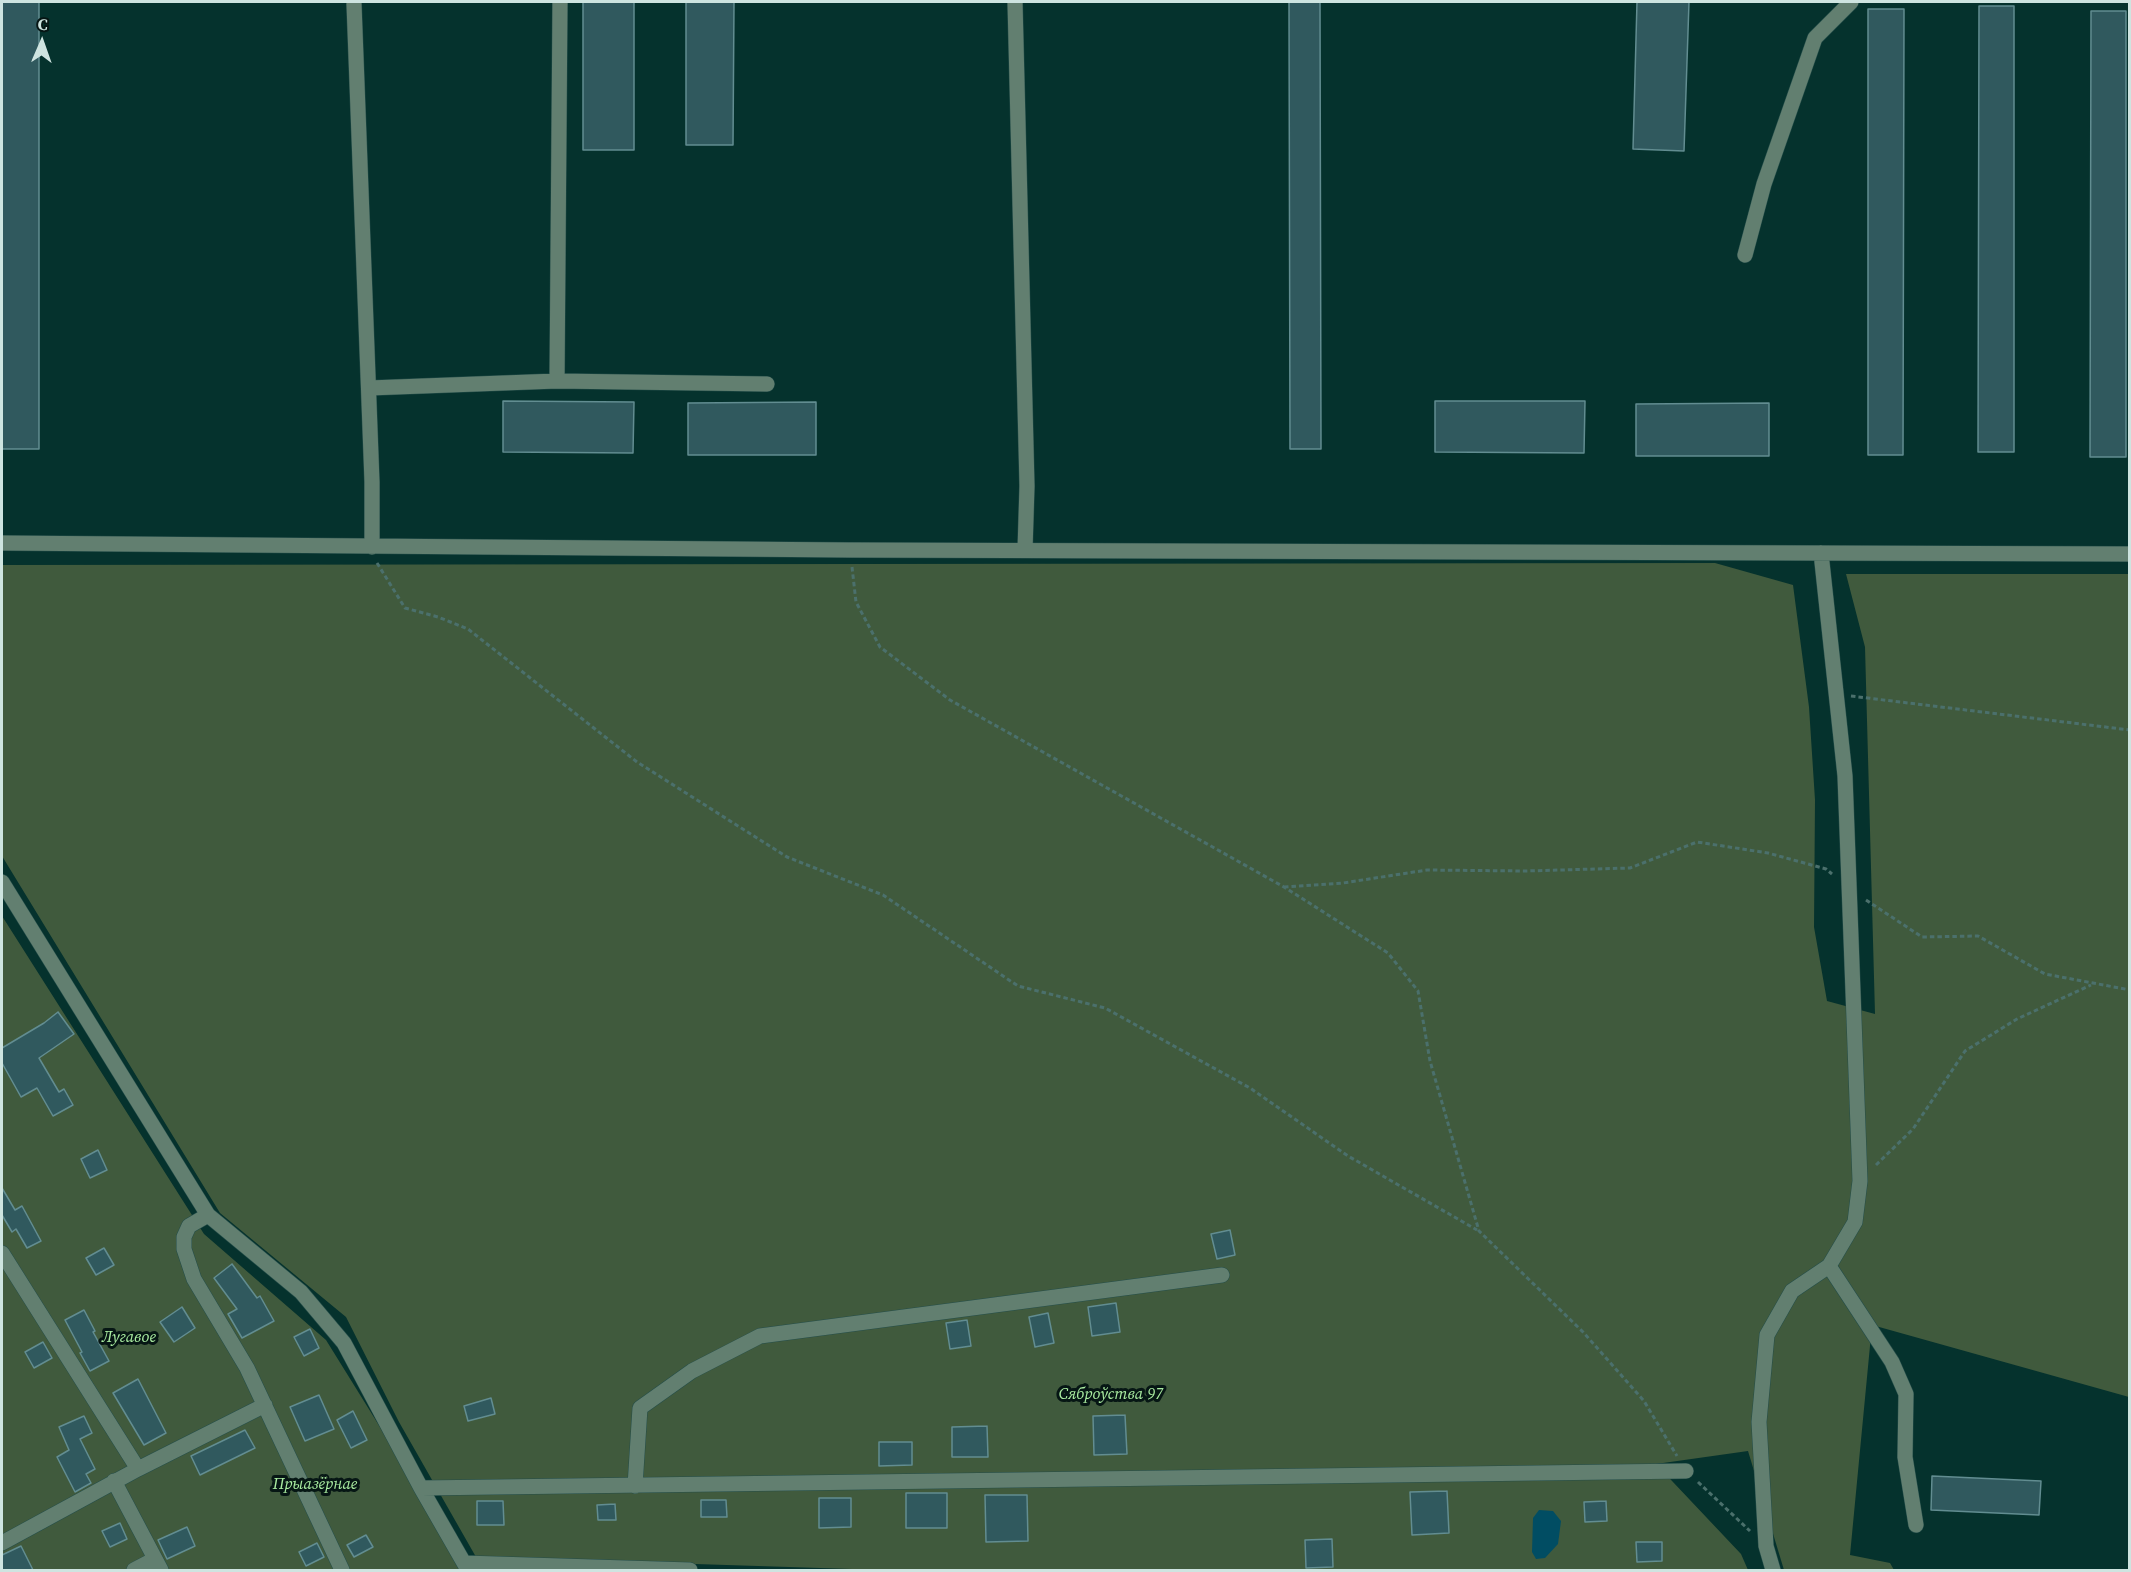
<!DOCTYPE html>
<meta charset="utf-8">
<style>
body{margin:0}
#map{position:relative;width:2131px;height:1572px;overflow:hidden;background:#05322d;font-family:"Source Serif 4",serif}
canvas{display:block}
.frame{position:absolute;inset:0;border:3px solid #cee4e0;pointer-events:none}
.north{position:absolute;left:12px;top:12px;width:60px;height:60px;-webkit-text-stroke:4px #061614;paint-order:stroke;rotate:2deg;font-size:16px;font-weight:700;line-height:24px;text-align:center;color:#cee4e0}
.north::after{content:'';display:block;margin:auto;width:21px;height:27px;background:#cee4e0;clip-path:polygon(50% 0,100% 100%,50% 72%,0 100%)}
</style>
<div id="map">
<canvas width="2131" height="1572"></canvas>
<div class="frame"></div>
<div class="north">С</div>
</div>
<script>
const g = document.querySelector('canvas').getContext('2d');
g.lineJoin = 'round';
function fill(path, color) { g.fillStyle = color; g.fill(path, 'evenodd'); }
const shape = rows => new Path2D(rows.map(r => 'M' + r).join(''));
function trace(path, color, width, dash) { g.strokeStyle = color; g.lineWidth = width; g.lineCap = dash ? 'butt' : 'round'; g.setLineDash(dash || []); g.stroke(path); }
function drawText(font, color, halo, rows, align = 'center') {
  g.font = font + ' "Source Serif 4",serif'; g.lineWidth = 6; g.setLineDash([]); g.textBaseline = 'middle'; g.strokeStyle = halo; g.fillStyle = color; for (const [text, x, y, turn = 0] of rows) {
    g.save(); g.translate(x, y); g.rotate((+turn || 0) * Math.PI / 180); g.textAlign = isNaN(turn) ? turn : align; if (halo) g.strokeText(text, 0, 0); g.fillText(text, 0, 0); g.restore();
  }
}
fill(shape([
 [1715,563,1793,585,1809,707,1815,800,1814,927,1827,1001,1875,1014,1865,647,1846,574,2129,574,2129,1397,1872,1325,1850,1555,1890,1563,1894,1570,1784,1570,1748,1451,1656,1464,1741,1554,1748,1570,883,1570,476,1557,399,1422,346,1317,220,1213,2,856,2,565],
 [2,916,204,1234,326,1340,380,1427,460,1570,2,1570]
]), '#405a3d');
fill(shape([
 [1539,1510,1553,1511,1561,1521,1558,1544,1545,1558,1536,1559,1532,1552,1533,1518]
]), '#014d63');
const building = shape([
 [2,2,39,2,39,449,2,449,2,2],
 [583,2,634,2,634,150,583,150,583,2],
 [686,2,734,2,733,145,686,145,686,2],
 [1289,2,1320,2,1321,449,1290,449,1289,2],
 [1637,2,1689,2,1684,151,1633,149,1637,2],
 [1979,6,2014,6,2014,452,1978,452,1979,6],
 [1868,9,1904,9,1903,455,1868,455,1868,9],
 [2091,11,2126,11,2126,457,2090,457,2091,11],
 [503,401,634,402,633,453,503,452,503,401],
 [1435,401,1585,401,1584,453,1435,452,1435,401],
 [816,402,816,455,688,455,688,403,816,402],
 [1769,403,1769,456,1636,456,1636,404,1769,403],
 [58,1012,74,1034,39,1058,59,1092,64,1089,73,1105,53,1116,37,1088,21,1097,2,1063,2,1048,44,1023,58,1012],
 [98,1150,107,1170,90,1178,81,1159,98,1150],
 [2,1188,15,1210,22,1206,41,1241,27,1248,16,1229,12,1232,2,1215,2,1188],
 [1230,1230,1235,1255,1217,1259,1211,1234,1230,1230],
 [104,1248,114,1265,96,1275,86,1258,104,1248],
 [232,1264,257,1298,260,1296,274,1321,242,1338,228,1314,237,1309,214,1278,232,1264],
 [1116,1303,1120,1332,1092,1336,1088,1307,1116,1303],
 [182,1307,195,1328,174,1342,160,1322,182,1307],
 [84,1310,95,1331,93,1332,109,1361,90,1371,80,1353,82,1352,65,1320,84,1310],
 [1048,1313,1054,1343,1035,1347,1029,1317,1048,1313],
 [967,1320,971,1346,950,1349,946,1323,967,1320],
 [310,1329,319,1348,304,1356,294,1337,310,1329],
 [43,1342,52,1358,34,1368,25,1352,43,1342],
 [138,1379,166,1433,144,1445,113,1393,138,1379],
 [319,1395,334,1429,305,1441,290,1407,319,1395],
 [491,1398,495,1414,468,1421,464,1406,491,1398],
 [353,1411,367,1440,351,1448,337,1420,353,1411],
 [1125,1415,1127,1454,1094,1455,1093,1416,1125,1415],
 [84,1416,92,1433,80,1439,95,1469,86,1474,91,1483,75,1492,57,1457,69,1450,59,1427,84,1416],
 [987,1426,988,1457,952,1457,952,1427,987,1426],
 [245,1430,255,1448,200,1475,191,1456,245,1430],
 [879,1442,912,1442,912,1465,879,1466,879,1442],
 [1932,1476,2041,1481,2039,1515,1931,1510,1932,1476],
 [1447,1491,1449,1533,1412,1535,1410,1492,1447,1491],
 [906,1493,947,1493,947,1528,906,1528,906,1493],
 [985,1495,1027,1495,1028,1541,986,1542,985,1495],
 [819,1498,851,1498,851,1527,819,1528,819,1498],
 [701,1500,726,1500,727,1517,701,1517,701,1500],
 [477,1501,503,1501,504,1525,477,1525,477,1501],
 [1606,1501,1607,1521,1585,1522,1584,1502,1606,1501],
 [615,1504,616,1520,598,1520,597,1505,615,1504],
 [120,1523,127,1539,110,1547,102,1531,120,1523],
 [187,1527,195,1546,167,1559,158,1540,187,1527],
 [366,1535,373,1547,354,1557,347,1545,366,1535],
 [1332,1539,1333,1567,1306,1568,1305,1540,1332,1539],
 [1636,1542,1662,1542,1662,1561,1637,1562,1636,1542],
 [317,1543,324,1557,306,1566,299,1552,317,1543],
 [21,1546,33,1570,2,1570,2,1555,21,1546]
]);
fill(building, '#30595e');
trace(building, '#628d91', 1.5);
const minor = shape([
 [1015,2,1027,486,1025,550],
 [354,4,372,482,372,547],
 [1745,255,1764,184,1815,38,1851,2],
 [557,381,767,384],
 [369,388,557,381,560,2],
 [2,543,850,550,2130,554],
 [2,882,208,1215,301,1292,344,1343,421,1488,468,1570],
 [208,1215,189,1226,184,1237,184,1249,194,1279,247,1368,342,1570],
 [2,1253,138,1469],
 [1829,1266,1892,1362,1906,1394,1905,1457,1916,1525],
 [114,1481,161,1570],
 [635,1486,640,1408,692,1371,760,1336,1222,1275],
 [421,1488,1686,1471],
 [2,1543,138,1469,265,1405],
 [464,1563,690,1570],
 [134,1570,155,1559],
 [1773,1570,1766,1546,1759,1422,1767,1335,1792,1291,1829,1266,1855,1222,1860,1181,1845,776,1821,553]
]);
trace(minor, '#254e4a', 16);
trace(shape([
 [377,563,405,608,438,617,468,629,637,762,787,857,883,895,1018,986,1105,1008,1250,1088,1348,1156,1477,1230],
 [852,567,856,602,880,647,950,700,1284,887,1388,953,1418,991,1430,1061,1479,1231,1583,1332,1644,1401,1677,1456],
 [1851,696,2130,730],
 [1284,887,1343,883,1427,870,1526,871,1630,868,1697,842,1768,853,1826,869,1832,874],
 [1866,900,1922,937,1978,936,2045,974,2130,990],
 [1876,1165,1913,1129,1965,1051,2017,1019,2091,985],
 [1698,1482,1750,1531]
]), '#4b706c', 3, [4.5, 3]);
trace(minor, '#627f70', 15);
drawText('italic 16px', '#aaeda1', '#061614', [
 ["Лугавое",129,1338],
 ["Сяброўства 97",1111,1395],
 ["Прыазёрнае",315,1485]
]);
</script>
